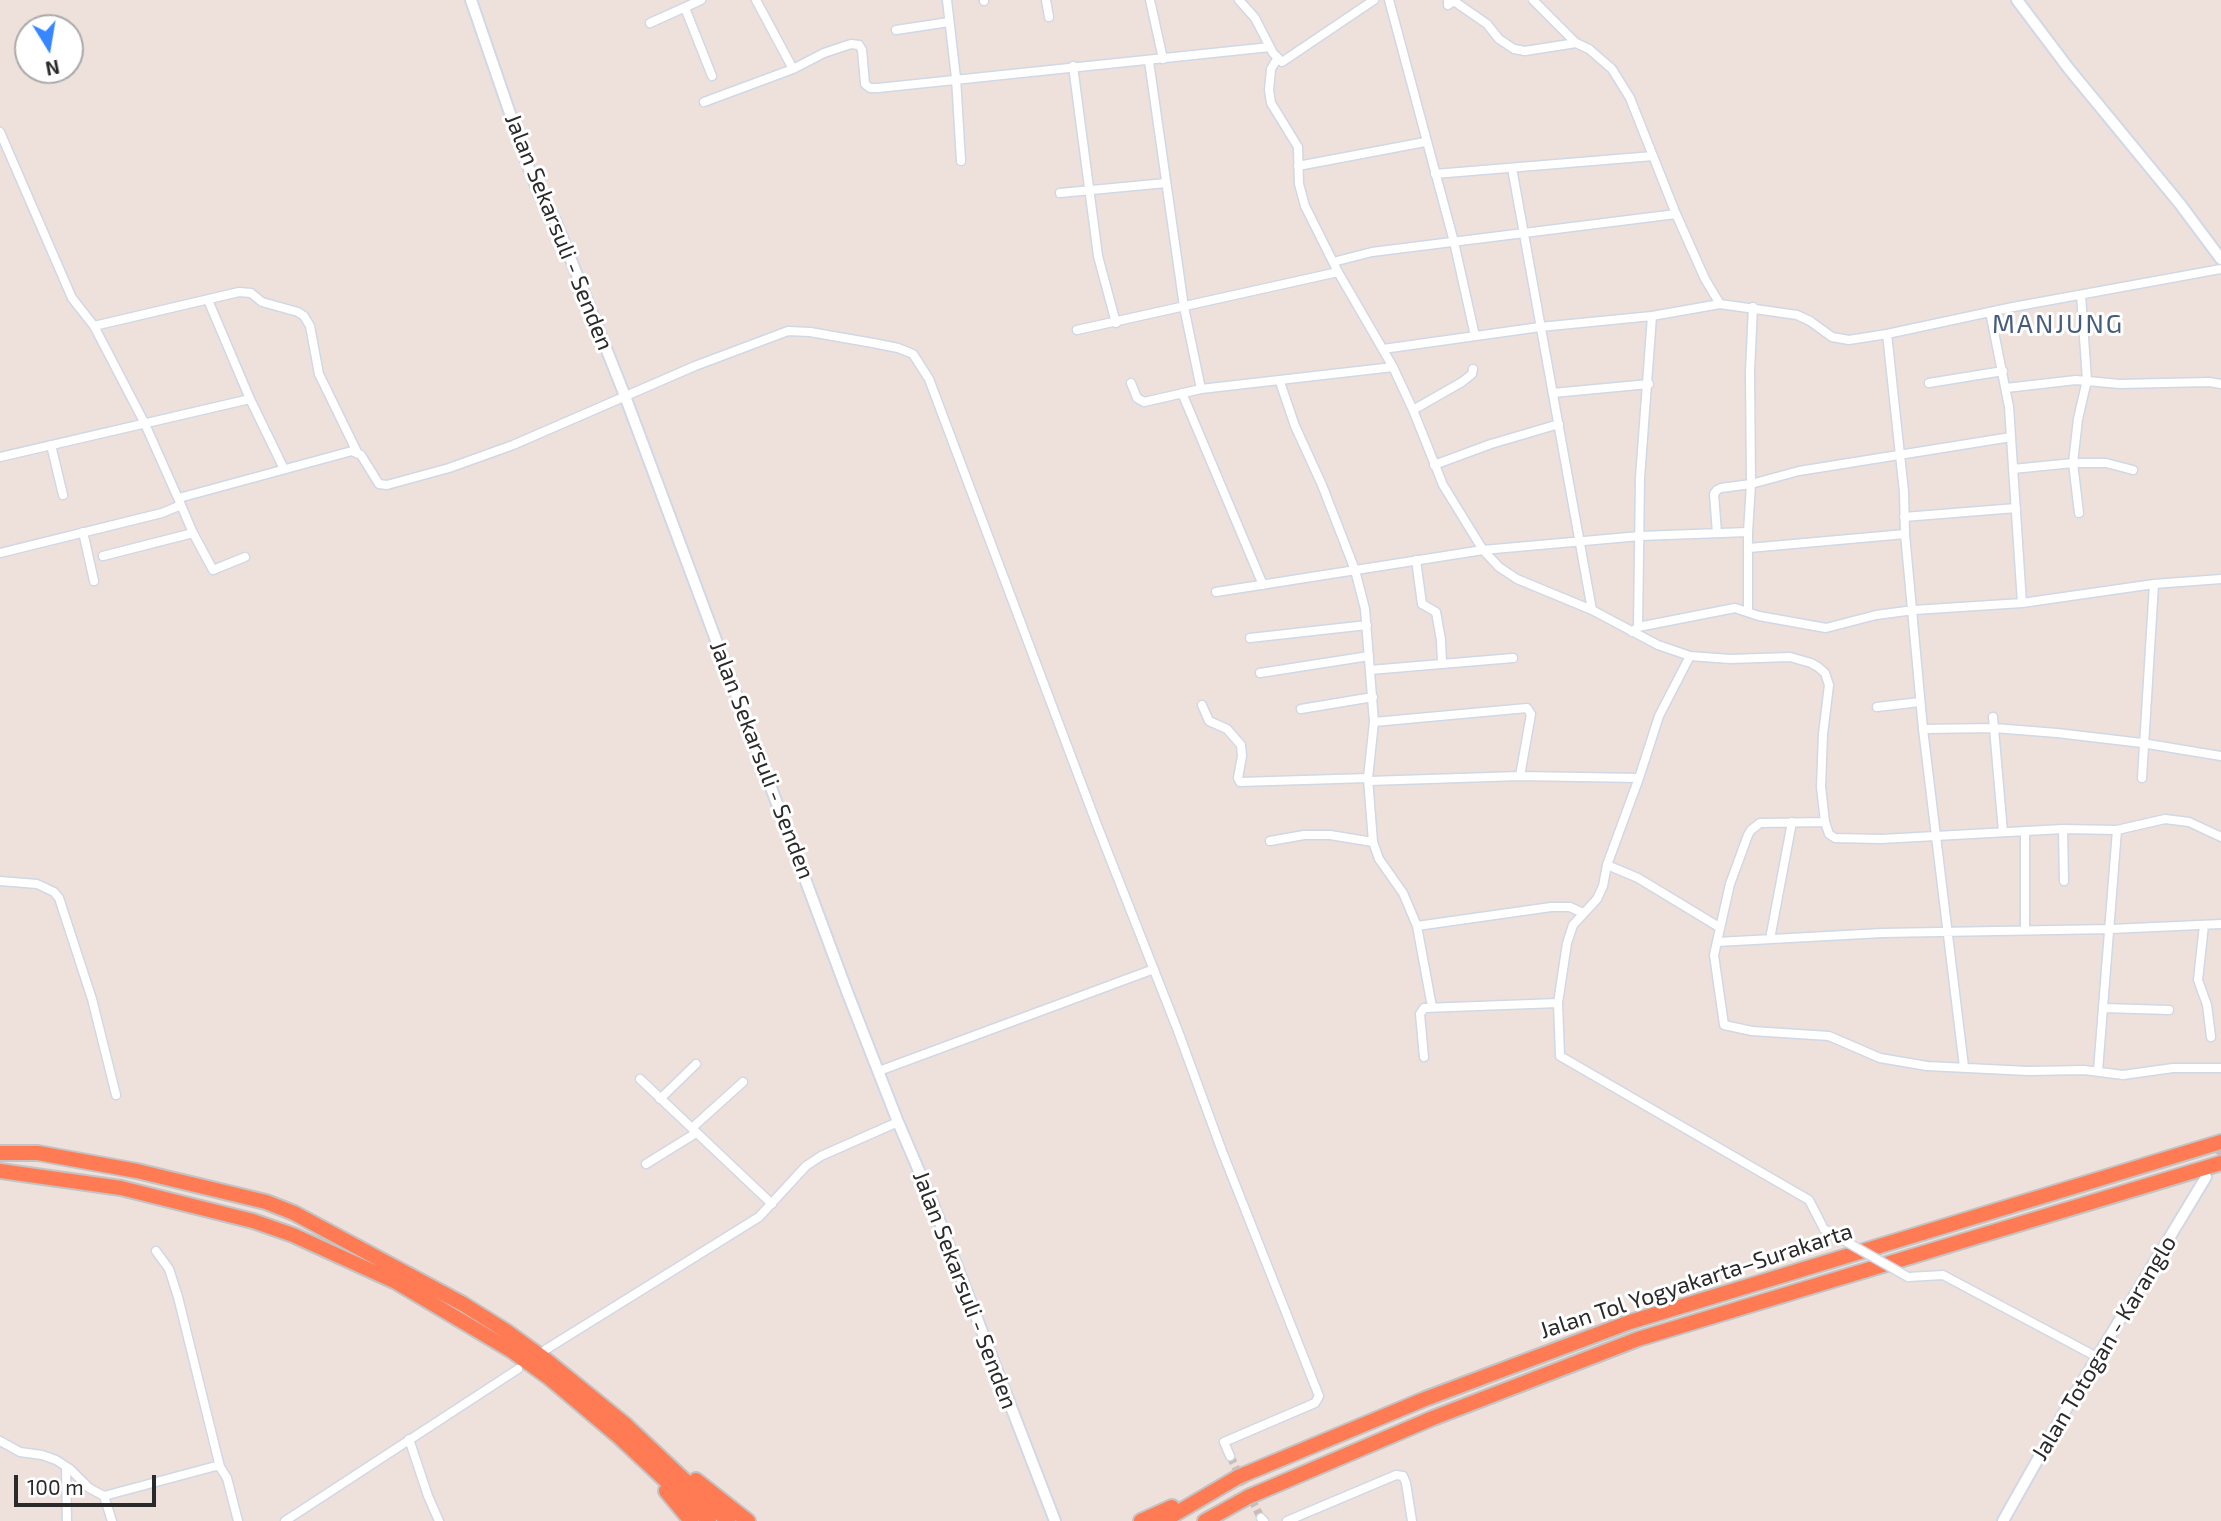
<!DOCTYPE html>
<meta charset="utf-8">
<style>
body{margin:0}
#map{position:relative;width:2221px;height:1521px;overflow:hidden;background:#eee1db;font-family:"Exo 2",sans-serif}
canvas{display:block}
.north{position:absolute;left:14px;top:14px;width:70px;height:70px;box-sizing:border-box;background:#fff;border:2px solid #aaa;border-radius:50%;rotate:169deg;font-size:19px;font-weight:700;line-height:28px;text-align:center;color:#2a2a2a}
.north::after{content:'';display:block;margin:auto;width:24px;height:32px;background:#3686ff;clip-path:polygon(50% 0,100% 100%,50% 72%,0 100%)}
.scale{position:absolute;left:14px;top:1475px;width:142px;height:32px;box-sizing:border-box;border:4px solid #2a2a2a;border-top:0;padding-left:9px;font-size:21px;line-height:24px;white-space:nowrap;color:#2a2a2a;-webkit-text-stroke:5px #fff;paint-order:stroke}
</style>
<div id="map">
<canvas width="2221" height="1521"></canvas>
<div class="north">N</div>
<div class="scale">100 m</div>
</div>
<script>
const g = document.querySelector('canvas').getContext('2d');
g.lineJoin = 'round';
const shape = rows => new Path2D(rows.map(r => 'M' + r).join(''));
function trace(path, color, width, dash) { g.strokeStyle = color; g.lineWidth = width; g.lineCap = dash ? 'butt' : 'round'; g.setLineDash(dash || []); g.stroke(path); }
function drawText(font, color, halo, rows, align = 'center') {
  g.font = font + ' "Exo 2",sans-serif'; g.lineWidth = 6; g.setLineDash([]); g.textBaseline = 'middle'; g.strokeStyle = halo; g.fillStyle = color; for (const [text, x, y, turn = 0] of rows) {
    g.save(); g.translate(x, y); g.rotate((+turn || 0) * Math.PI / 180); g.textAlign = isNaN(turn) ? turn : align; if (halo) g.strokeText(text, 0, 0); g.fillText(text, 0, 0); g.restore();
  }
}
trace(shape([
 [1230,1456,1261,1518]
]), '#c7bcb8', 8, [8, 4]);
trace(shape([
 [2211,1168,2221,1150]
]), '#c7bcb8', 10, [10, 5]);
const street = shape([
 [756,0,793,69],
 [947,0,956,78,961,161],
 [984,0,984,1],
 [1046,0,1049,17],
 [1150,0,1163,59],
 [1239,0,1255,18,1273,53,1282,62,1374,0],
 [1389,0,1454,242,1475,336],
 [1448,0,1448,5,1454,1,1461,6,1487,24,1499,39,1514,49,1525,51,1576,43,1589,49,1612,69,1630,98,1676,214,1705,279,1720,304,1797,315,1810,321,1832,337,1849,340,1887,334,2013,307,2221,269],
 [1533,0,1576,43],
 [685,8,712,76],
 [650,23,701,0],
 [896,30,949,22],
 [1277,59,1271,69,1269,90,1271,103,1298,147,1299,184,1305,206,1338,272,1393,367,1413,410,1443,485,1483,550,1499,567,1517,579,1592,610,1658,645,1690,656,1730,659,1790,657,1811,663,1818,667,1825,673,1829,685,1823,734,1821,787,1825,822,1829,834,1835,838,1881,839,2063,829,2117,830,2165,819,2189,822,2221,837],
 [1149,61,1184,307,1201,389],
 [1073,66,1098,256,1116,323],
 [704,102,793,69,824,53,851,44,859,45,862,50,865,84,870,88,878,88,1270,47],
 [0,132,72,298,94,326,145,424,181,505,162,513,0,553],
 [1298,166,1425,142],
 [1512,168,1592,610],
 [1435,174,1653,156],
 [1060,193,1166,183],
 [1333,262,1372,252,1676,214],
 [208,300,250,399,284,469],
 [1990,312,2009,407,2022,603],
 [94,326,239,292,251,293,262,302,298,312,304,316,310,326,319,374,357,452],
 [1077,330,1338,272],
 [1887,334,1904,492,1905,534,1923,729,1964,1067],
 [1383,349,1540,327,1652,316,1720,304],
 [1280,382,1295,426,1322,485,1355,570,1365,609,1374,722,1368,778,1373,842,1379,859,1403,893,1417,926,1432,1007],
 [1131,383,1137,398,1144,402,1201,389,1393,367],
 [1929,383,2003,371],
 [2006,388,2076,380,2120,384,2209,382,2221,384],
 [1182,393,1263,585],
 [1553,393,1649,384],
 [1413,410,1462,382,1472,374,1473,369],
 [51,445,63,495],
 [0,457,250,399],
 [1434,465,1491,444,1559,424],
 [2013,469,2073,463,2078,419,2087,380,2081,295],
 [179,498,352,451,361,455,379,484,387,485,449,468,513,445,695,366,788,331,810,332,873,343,898,348,913,354,929,379,1097,825,1178,1031,1222,1151,1319,1396,1315,1403,1224,1442,1230,1456],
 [181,505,193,533,213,570,245,557],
 [2079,513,2073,463,2106,463,2133,470],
 [1904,517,2016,508],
 [83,532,94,581],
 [1717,533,1714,494,1717,490,1721,488,1751,484,1799,471,2011,437],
 [1749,548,1905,534],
 [103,556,193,533],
 [1416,560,1422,604,1436,612,1441,640,1442,663],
 [1216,592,1483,550,1640,536,1748,532],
 [1748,612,1748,532,1751,484,1750,371,1753,307],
 [1638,627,1640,478,1652,316],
 [1632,632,1638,627,1735,608,1759,616,1826,628,1876,615,1914,610,2022,603,2154,584,2221,579],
 [1250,638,1367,625],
 [1690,656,1659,716,1639,778,1607,865,1603,886,1597,899,1573,925,1567,943,1558,1003,1560,1056,1809,1200,1824,1229],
 [1370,670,1513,658],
 [1260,673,1369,656],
 [1202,705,1209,721,1227,729,1241,745,1242,756,1238,778,1240,782,1368,778],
 [1877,707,1920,702],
 [1301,709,1373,697],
 [1993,717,2003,832],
 [1374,722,1527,708,1531,714,1520,776],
 [1923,729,1994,728,2057,733,2142,743,2221,756],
 [2142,778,2154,584],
 [1369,781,1520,776,1639,778],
 [1825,822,1760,823,1751,830,1748,835,1730,884,1714,955,1724,1025,1752,1031,1829,1036,1880,1058,1927,1066,2028,1071,2084,1070,2123,1075,2173,1068,2221,1068],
 [2063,829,2064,881],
 [1270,841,1304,835,1330,835,1373,842],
 [1607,865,1638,878,1719,927],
 [0,881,37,884,54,892,59,898,92,999,116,1095],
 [2204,925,2198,980,2207,1005,2211,1037],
 [1417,926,1551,907,1570,907,1583,913],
 [2025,930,2025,831],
 [1770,939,1792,822],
 [1717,942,1882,933,2111,929,2221,924],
 [2104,1008,2169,1010],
 [1424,1057,1420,1014,1424,1008,1558,1003],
 [879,1071,1154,969],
 [2098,1071,2117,830],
 [640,1079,772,1204],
 [660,1099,696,1064],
 [692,1128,743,1082],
 [646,1164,696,1133],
 [156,1251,169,1269,178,1297,220,1467],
 [1908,1277,1943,1275,2097,1357],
 [545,1350,759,1217,806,1166,821,1156,898,1122],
 [409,1439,428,1496,439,1521],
 [0,1441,20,1452,42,1455,56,1460,70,1469,89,1488,104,1496,216,1466,220,1467,227,1478,238,1521],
 [66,1467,67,1521],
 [104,1496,112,1521],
 [1261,1518,1264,1521],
 [285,1521,518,1369],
 [1287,1521,1396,1475,1403,1476,1406,1483,1412,1521]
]);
const secondary = shape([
 [471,0,528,166,539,194,556,222,625,396,848,994,898,1122,931,1199,1055,1521],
 [2017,0,2069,69,2180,204,2221,259],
 [2003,1521,2069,1404,2206,1177]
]);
const highway = shape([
 [0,1153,38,1153,137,1171,266,1202,294,1213,463,1304,506,1331,546,1360,626,1425,728,1521],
 [0,1171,121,1188,253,1221,293,1235,396,1282,512,1351,548,1377,619,1437,709,1521],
 [696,1480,748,1521],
 [666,1491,691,1521],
 [1141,1521,1172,1507],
 [1163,1521,1238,1477,1425,1399,1630,1322,2221,1142],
 [1205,1521,1248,1497,1433,1418,1638,1339,2221,1163]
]);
trace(street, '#d0d8e5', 11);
trace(secondary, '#d0d8e5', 14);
trace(highway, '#c3c3c3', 18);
trace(street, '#fff', 8);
trace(secondary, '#fff', 10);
trace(highway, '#ff7b54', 14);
const streetBridge = shape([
 [1824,1229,1908,1277]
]);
trace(streetBridge, '#d0d8e5', 11, []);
trace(streetBridge, '#fff', 8);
drawText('23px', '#2a2a2a', '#fff', [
 ["Jalan Sekarsuli - Senden",559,232,68],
 ["Jalan Sekarsuli - Senden",762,760,69],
 ["Jalan Tol Yogyakarta–Surakarta",1696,1281,-18],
 ["Jalan Sekarsuli - Senden",965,1290,69],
 ["Jalan Totogan - Karanglo",2104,1348,-59]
]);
g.letterSpacing = '2px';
drawText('26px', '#465c7f', '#fff', [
 ["MANJUNG",2058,324]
]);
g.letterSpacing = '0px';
</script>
